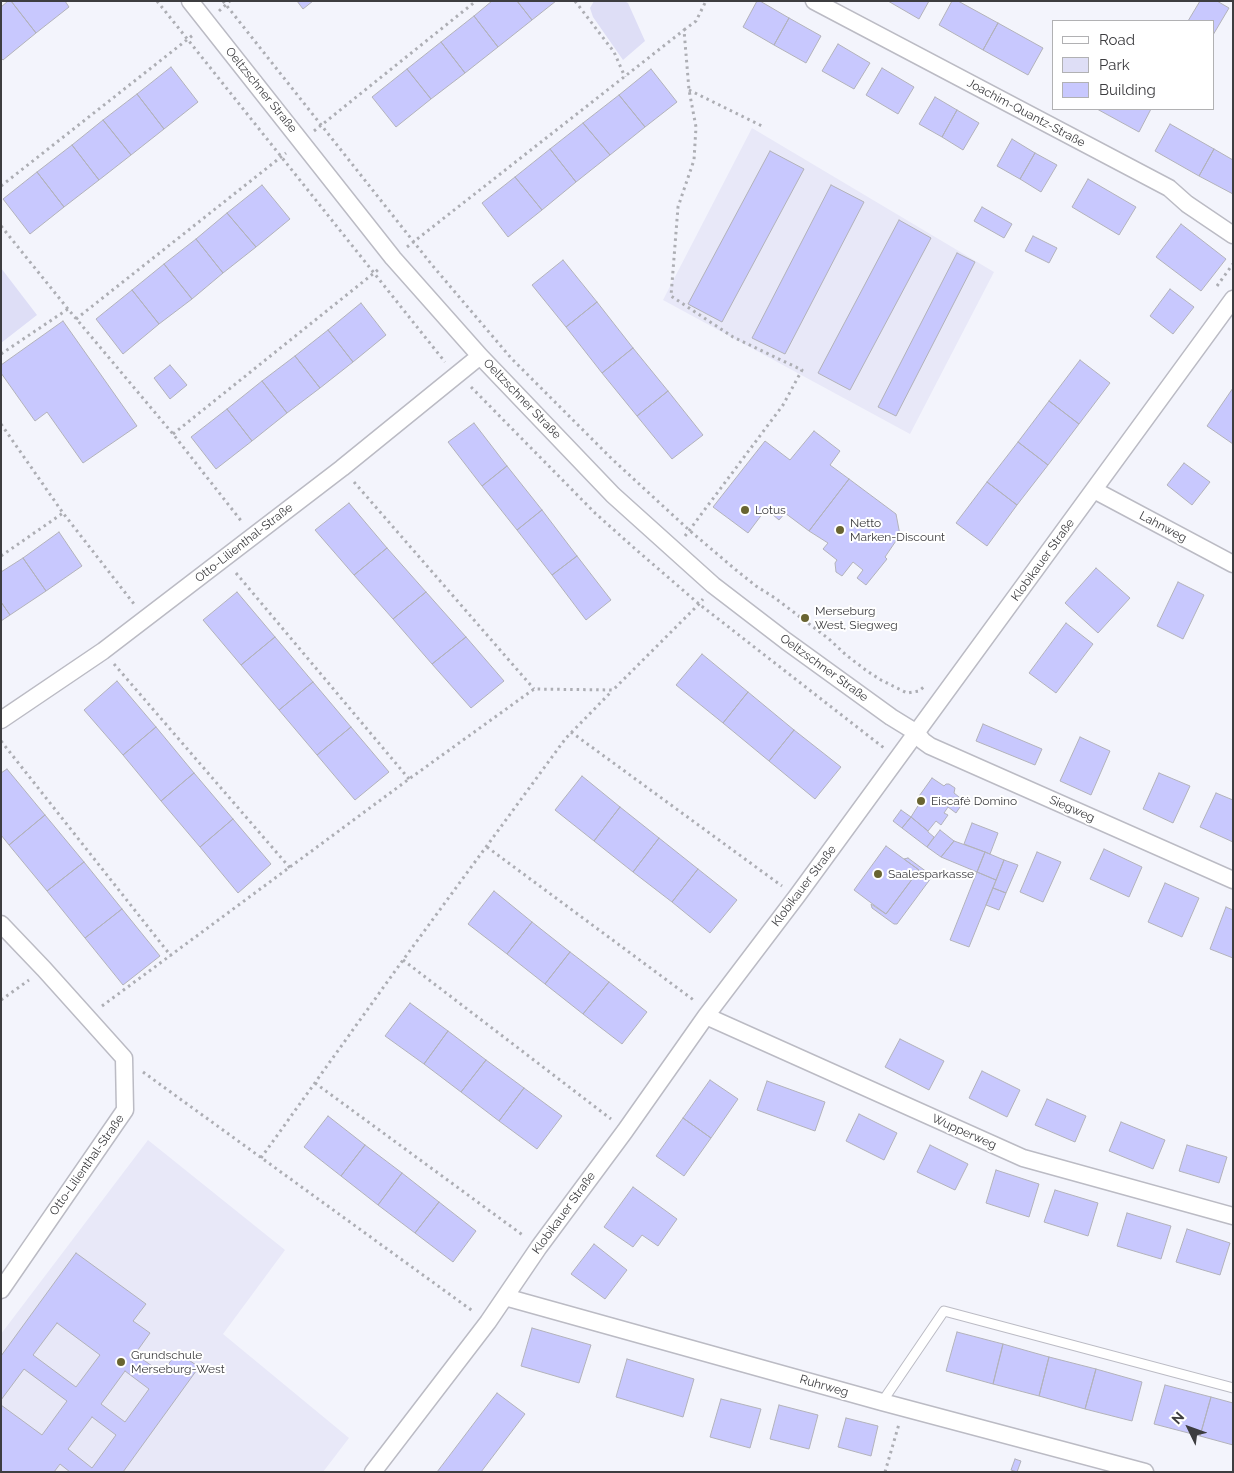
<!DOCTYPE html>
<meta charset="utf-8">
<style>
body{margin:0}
#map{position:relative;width:1234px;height:1473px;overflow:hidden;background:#f3f4fc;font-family:Raleway,sans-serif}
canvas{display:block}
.frame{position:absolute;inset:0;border:2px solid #3d3d40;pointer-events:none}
.legend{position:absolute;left:1052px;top:20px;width:162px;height:90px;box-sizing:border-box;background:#fff;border:1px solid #b1b1b3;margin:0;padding:6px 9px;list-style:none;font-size:15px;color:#3d3d40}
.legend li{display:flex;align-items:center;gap:10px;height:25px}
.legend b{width:25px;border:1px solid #b1b1b3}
.north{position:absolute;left:1164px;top:1403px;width:50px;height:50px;-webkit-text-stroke:4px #fff;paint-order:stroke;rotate:312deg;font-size:14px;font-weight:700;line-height:20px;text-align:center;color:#3d3d40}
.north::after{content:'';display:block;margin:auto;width:18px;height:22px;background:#3d3d40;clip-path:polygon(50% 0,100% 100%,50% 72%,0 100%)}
</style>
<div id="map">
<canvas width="1234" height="1473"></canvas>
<div class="frame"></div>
<ul class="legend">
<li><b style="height:6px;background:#fff"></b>Road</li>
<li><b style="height:14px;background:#dedef6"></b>Park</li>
<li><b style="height:14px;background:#c8c8fe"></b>Building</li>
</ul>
<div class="north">N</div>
</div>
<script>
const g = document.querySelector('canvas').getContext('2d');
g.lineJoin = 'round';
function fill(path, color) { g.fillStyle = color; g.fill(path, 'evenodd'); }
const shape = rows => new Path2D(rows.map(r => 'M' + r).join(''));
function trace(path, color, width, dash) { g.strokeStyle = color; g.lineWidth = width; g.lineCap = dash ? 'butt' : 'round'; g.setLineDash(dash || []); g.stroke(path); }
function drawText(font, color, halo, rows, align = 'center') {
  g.font = font + ' Raleway,sans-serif'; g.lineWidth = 4; g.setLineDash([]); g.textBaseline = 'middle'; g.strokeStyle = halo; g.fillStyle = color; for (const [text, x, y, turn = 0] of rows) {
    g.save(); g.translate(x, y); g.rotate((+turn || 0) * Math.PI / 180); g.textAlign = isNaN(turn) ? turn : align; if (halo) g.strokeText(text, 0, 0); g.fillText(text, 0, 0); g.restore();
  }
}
fill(shape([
 [752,128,994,272,910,434,663,300],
 [148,1140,285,1250,223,1334,349,1438,323,1472,1,1472,1,1334]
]), '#e8e8f8');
fill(shape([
 [594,1,624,1,628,3,645,41,623,60,593,17,590,8],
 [1,268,37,315,1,343]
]), '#dedef6');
const building = shape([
 [8,1,11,1,36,33,3,60,1,58,1,7,8,1],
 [11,1,65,1,69,7,36,33,11,1],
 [297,1,313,1,303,9,297,1],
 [492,1,517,1,532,20,498,47,474,16,492,1],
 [517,1,556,1,532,20,517,1],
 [757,1,760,1,789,18,774,45,743,27,757,1],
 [888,1,929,1,919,19,888,1],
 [952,1,958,1,998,23,983,50,939,25,952,1],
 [1200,1,1217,1,1229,8,1213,35,1213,21,1188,21,1200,1],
 [474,16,498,47,465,73,441,42,474,16],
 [789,18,821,36,806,63,774,45,789,18],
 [998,23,1043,48,1028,75,983,50,998,23],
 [441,42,465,73,431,99,407,69,441,42],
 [838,44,870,63,854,89,822,71,838,44],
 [171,67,198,102,164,129,137,94,171,67],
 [882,68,914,87,898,114,866,95,882,68],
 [407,69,431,99,396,127,372,97,407,69],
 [651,69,677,102,645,127,619,95,651,69],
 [137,94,164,129,131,155,103,120,137,94],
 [619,95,645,127,610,155,583,123,619,95],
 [935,97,957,110,942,137,919,124,935,97],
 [1097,109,1151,109,1139,132,1097,109],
 [957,110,979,123,963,150,942,137,957,110],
 [103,120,131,155,99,180,72,145,103,120],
 [583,123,610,155,576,182,550,149,583,123],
 [1170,124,1214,149,1199,176,1155,151,1170,124],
 [1012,139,1035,153,1020,179,997,166,1012,139],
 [72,145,99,180,64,207,37,172,72,145],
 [550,149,576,182,542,210,515,177,550,149],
 [1214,149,1233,160,1233,194,1199,176,1214,149],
 [770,151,804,169,722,322,688,304,770,151],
 [1035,153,1057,165,1041,192,1020,179,1035,153],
 [37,172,64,207,30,234,3,199,37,172],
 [515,177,542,210,508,237,482,203,515,177],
 [1088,179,1136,207,1119,235,1072,207,1088,179],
 [262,185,290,219,256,247,227,213,262,185],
 [831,185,864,202,785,354,752,338,831,185],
 [982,207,1012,224,1004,238,974,221,982,207],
 [227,213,256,247,223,273,196,239,227,213],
 [899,220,931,238,850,390,818,373,899,220],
 [1181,224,1226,259,1201,291,1156,257,1181,224],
 [1033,236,1057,248,1049,263,1025,251,1033,236],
 [196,239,223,273,192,299,164,264,196,239],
 [957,253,975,262,896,416,878,407,957,253],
 [563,260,597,302,566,327,532,285,563,260],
 [164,264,192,299,159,324,132,290,164,264],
 [1170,289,1194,307,1173,334,1150,316,1170,289],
 [132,290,159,324,123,354,96,319,132,290],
 [597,302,633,348,602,373,566,327,597,302],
 [361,303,386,335,353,362,328,330,361,303],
 [63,321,137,426,83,463,47,412,35,421,1,373,1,365,63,321],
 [328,330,353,362,320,388,295,356,328,330],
 [633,348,668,391,637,416,602,373,633,348],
 [295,356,320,388,287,413,262,381,295,356],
 [1080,360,1110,383,1079,424,1049,401,1080,360],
 [170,365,187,385,170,399,154,378,170,365],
 [262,381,287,413,252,441,227,409,262,381],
 [1233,388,1233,444,1207,426,1233,388],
 [668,391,703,435,672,459,637,416,668,391],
 [1049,401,1079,424,1048,465,1018,442,1049,401],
 [227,409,252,441,216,469,191,437,227,409],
 [474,423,507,466,482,486,448,442,474,423],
 [814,431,840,451,830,465,849,479,809,531,785,513,779,520,766,509,748,533,713,507,765,441,790,460,814,431],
 [1018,442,1048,465,1017,505,987,482,1018,442],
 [1184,463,1210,482,1192,505,1167,485,1184,463],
 [507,466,542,510,517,530,482,486,507,466],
 [849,479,896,514,900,535,885,557,887,559,866,585,857,578,863,570,853,562,842,576,836,572,835,563,837,560,823,549,828,543,809,531,849,479],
 [987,482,1017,505,987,546,956,523,987,482],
 [349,503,387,548,354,575,315,530,349,503],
 [542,510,577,556,552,575,517,530,542,510],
 [59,532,82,566,46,591,23,558,59,532],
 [387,548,426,592,393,619,354,575,387,548],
 [577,556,611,600,586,620,552,575,577,556],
 [23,558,46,591,10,615,1,602,1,572,23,558],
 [1096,568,1130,598,1098,633,1065,603,1096,568],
 [1178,582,1204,595,1183,639,1157,626,1178,582],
 [237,592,275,637,241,665,203,620,237,592],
 [426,592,466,637,432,664,393,619,426,592],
 [1,602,10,615,1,621,1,602],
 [1066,623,1093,644,1056,693,1029,673,1066,623],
 [275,637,313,682,279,710,241,665,275,637],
 [466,637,504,681,471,708,432,664,466,637],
 [702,654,748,692,723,723,676,685,702,654],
 [117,681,156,727,123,755,84,710,117,681],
 [313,682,351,727,317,755,279,710,313,682],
 [748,692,794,730,769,761,723,723,748,692],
 [983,724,1042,749,1035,765,976,741,983,724],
 [156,727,194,773,161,801,123,755,156,727],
 [351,727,389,772,355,800,317,755,351,727],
 [794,730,841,767,815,799,769,761,794,730],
 [1080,737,1110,751,1091,795,1060,781,1080,737],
 [7,769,45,815,9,845,1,835,1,773,7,769],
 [194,773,233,819,200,847,161,801,194,773],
 [1159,773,1190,786,1173,823,1143,809,1159,773],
 [582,776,620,807,594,841,555,810,582,776],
 [932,778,944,786,946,784,949,784,955,788,954,793,964,801,956,813,948,807,944,813,948,815,941,825,936,821,928,831,911,817,921,801,917,799,932,778],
 [1216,793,1233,800,1233,842,1200,827,1216,793],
 [620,807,659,838,633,872,594,841,620,807],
 [901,810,911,817,902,828,893,821,901,810],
 [45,815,84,862,47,891,9,845,45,815],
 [911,817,928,831,928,832,934,837,927,847,902,828,911,817],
 [233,819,271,864,238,893,200,847,233,819],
 [972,823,998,833,990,854,964,844,972,823],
 [940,830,954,841,941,857,927,847,940,830],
 [659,838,698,869,672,902,633,872,659,838],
 [954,841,985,852,977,872,941,857,954,841],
 [886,846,919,870,886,914,854,890,886,846],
 [1104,849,1142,867,1129,897,1090,879,1104,849],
 [985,852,1004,860,996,880,977,872,985,852],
 [1037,852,1061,862,1043,902,1020,892,1037,852],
 [908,858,931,875,931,878,897,924,894,924,872,908,871,904,886,914,919,870,904,859,908,858],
 [1004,860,1018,865,1006,893,993,888,1004,860],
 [84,862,122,909,85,938,47,891,84,862],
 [698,869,737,900,710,933,672,902,698,869],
 [977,872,996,880,969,947,950,940,977,872],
 [1165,883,1199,898,1182,937,1148,922,1165,883],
 [993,888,1006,893,999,910,986,905,993,888],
 [494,891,532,922,507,954,468,924,494,891],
 [1226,907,1233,910,1233,958,1210,949,1226,907],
 [122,909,160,956,123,985,85,938,122,909],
 [532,922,570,952,545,984,507,954,532,922],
 [570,952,609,982,583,1014,545,984,570,952],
 [609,982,647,1012,622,1044,583,1014,609,982],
 [410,1003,448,1031,424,1064,385,1036,410,1003],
 [448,1031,486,1060,461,1092,424,1064,448,1031],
 [900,1039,944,1061,929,1090,885,1067,900,1039],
 [486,1060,524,1088,499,1121,461,1092,486,1060],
 [982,1071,1020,1090,1007,1117,969,1098,982,1071],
 [710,1080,738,1099,711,1138,683,1118,710,1080],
 [767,1081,825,1102,815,1131,757,1110,767,1081],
 [524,1088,562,1116,537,1149,499,1121,524,1088],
 [1047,1099,1086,1116,1075,1142,1035,1125,1047,1099],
 [859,1114,897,1133,884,1160,846,1141,859,1114],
 [328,1116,365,1145,341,1176,304,1147,328,1116],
 [683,1118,711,1138,684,1176,656,1156,683,1118],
 [1121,1122,1165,1140,1153,1169,1109,1151,1121,1122],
 [365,1145,402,1173,378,1205,341,1176,365,1145],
 [930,1145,968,1164,955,1190,917,1172,930,1145],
 [1187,1145,1227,1157,1219,1183,1179,1171,1187,1145],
 [996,1170,1039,1184,1029,1217,986,1203,996,1170],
 [402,1173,439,1202,415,1233,378,1205,402,1173],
 [633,1187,677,1219,658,1246,642,1235,633,1247,604,1227,633,1187],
 [1055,1190,1098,1203,1088,1236,1044,1222,1055,1190],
 [439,1202,476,1231,453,1262,415,1233,439,1202],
 [1127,1213,1171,1226,1161,1259,1117,1246,1127,1213],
 [1187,1229,1230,1243,1220,1275,1176,1262,1187,1229],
 [594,1244,627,1270,605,1299,571,1274,594,1244],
 [76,1253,146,1304,133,1321,150,1333,135,1354,162,1373,177,1352,199,1367,123,1472,70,1472,60,1464,54,1472,1,1472,1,1405,42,1435,67,1401,24,1369,1,1400,1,1356,76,1253],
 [57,1323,100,1355,76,1387,33,1355,57,1323],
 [125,1371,149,1389,125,1422,101,1404,125,1371],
 [92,1417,116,1435,92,1468,68,1449,92,1417],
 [532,1328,591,1345,579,1383,521,1366,532,1328],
 [957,1332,1003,1344,993,1384,946,1371,957,1332],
 [1003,1344,1049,1357,1039,1396,993,1384,1003,1344],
 [1049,1357,1096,1369,1085,1409,1039,1396,1049,1357],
 [627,1359,694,1379,683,1417,616,1397,627,1359],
 [1096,1369,1142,1382,1132,1421,1085,1409,1096,1369],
 [1165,1385,1211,1397,1200,1436,1154,1424,1165,1385],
 [497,1393,525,1414,481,1472,437,1472,497,1393],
 [1211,1397,1233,1403,1233,1445,1200,1436,1211,1397],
 [721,1399,761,1409,750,1448,710,1437,721,1399],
 [779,1405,818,1415,809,1449,770,1439,779,1405],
 [846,1418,878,1426,871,1456,838,1447,846,1418],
 [1015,1459,1021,1461,1017,1472,1011,1470,1015,1459]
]);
fill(building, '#c8c8fe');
trace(building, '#b2b2ba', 1);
const lane = shape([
 [882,1402,944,1311,1233,1388]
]);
const street = shape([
 [190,1,393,258,480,356,613,495,713,585,786,641,891,717,917,733,923,741,930,746,1233,880],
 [814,1,1169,188,1187,204,1233,235],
 [1094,490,1233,564],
 [1,720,103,651,342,468,480,356],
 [1,924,44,969,124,1058,125,1110,1,1290],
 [706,1016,1023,1158,1233,1216],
 [505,1297,882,1402,1145,1472],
 [373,1472,488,1322,539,1247,625,1131,706,1016,797,896,1233,299]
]);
trace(lane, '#bbbbc4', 11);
trace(street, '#bbbbc4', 19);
trace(shape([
 [157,1,445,362],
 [223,1,432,265,511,358,612,459,689,530,736,570,756,586,775,598,829,639,846,655,867,671,881,680,907,693,919,691,926,685],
 [575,1,614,52,625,77],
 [219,11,230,1],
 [689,90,762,126],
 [314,131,476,1],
 [1,186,193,35],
 [1,226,68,309,173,434,242,522],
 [407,247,684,30],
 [1217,286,1233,264],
 [76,319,286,153],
 [1,354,68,309],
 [471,387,595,513,633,547,699,604,884,748],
 [1,424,63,513,134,604],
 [173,434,379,269],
 [354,482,534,689],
 [685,536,783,405,802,370,733,337,671,296,678,207,694,160,696,127,689,90,684,30,696,21,706,1],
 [1,556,63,513],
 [236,573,409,779],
 [114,664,290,868],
 [571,732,782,886],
 [1,741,171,956],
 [487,847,695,1001],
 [403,960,611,1119],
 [1,1000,29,980],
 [102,1006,409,779,534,689,613,690,699,604,703,599],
 [143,1072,474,1312],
 [315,1083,524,1236],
 [261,1158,403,960,566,738,612,691],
 [885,1472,899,1424]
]), '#adaeb4', 3, [2.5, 4]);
trace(lane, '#fff', 9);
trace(street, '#fff', 16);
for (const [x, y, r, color] of [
 [745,510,5,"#696431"],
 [840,530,5,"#696431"],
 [805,618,5,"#696431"],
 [921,801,5,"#696431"],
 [878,874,5,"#696431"],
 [121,1362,5,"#696431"]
]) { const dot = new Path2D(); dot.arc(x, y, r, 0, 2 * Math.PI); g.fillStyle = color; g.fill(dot); trace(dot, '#fff', 2); }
drawText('12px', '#3d3d40', '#fff', [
 ["Oeltzschner Straße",261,90,51],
 ["Joachim-Quantz-Straße",1026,113,28],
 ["Oeltzschner Straße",522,399,46],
 ["Lahnweg",1163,527,28],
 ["Otto-Lilienthal-Straße",244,543,-38],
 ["Klobikauer Straße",1043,560,-54],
 ["Oeltzschner Straße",824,668,36],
 ["Siegweg",1072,809,24],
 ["Klobikauer Straße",804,886,-53],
 ["Wupperweg",964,1132,24],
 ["Otto-Lilienthal-Straße",87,1165,-55],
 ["Klobikauer Straße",564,1213,-54],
 ["Ruhrweg",824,1386,16]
]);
drawText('12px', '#3d3d40', '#fff', [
 ["Lotus",755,510],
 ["Netto",850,523],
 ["Marken-Discount",850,537],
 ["Merseburg",815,611],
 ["West, Siegweg",815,625],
 ["Eiscafé Domino",931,801],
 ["Saalesparkasse",888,874],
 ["Grundschule",131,1355],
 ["Merseburg-West",131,1369]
], 'left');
</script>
